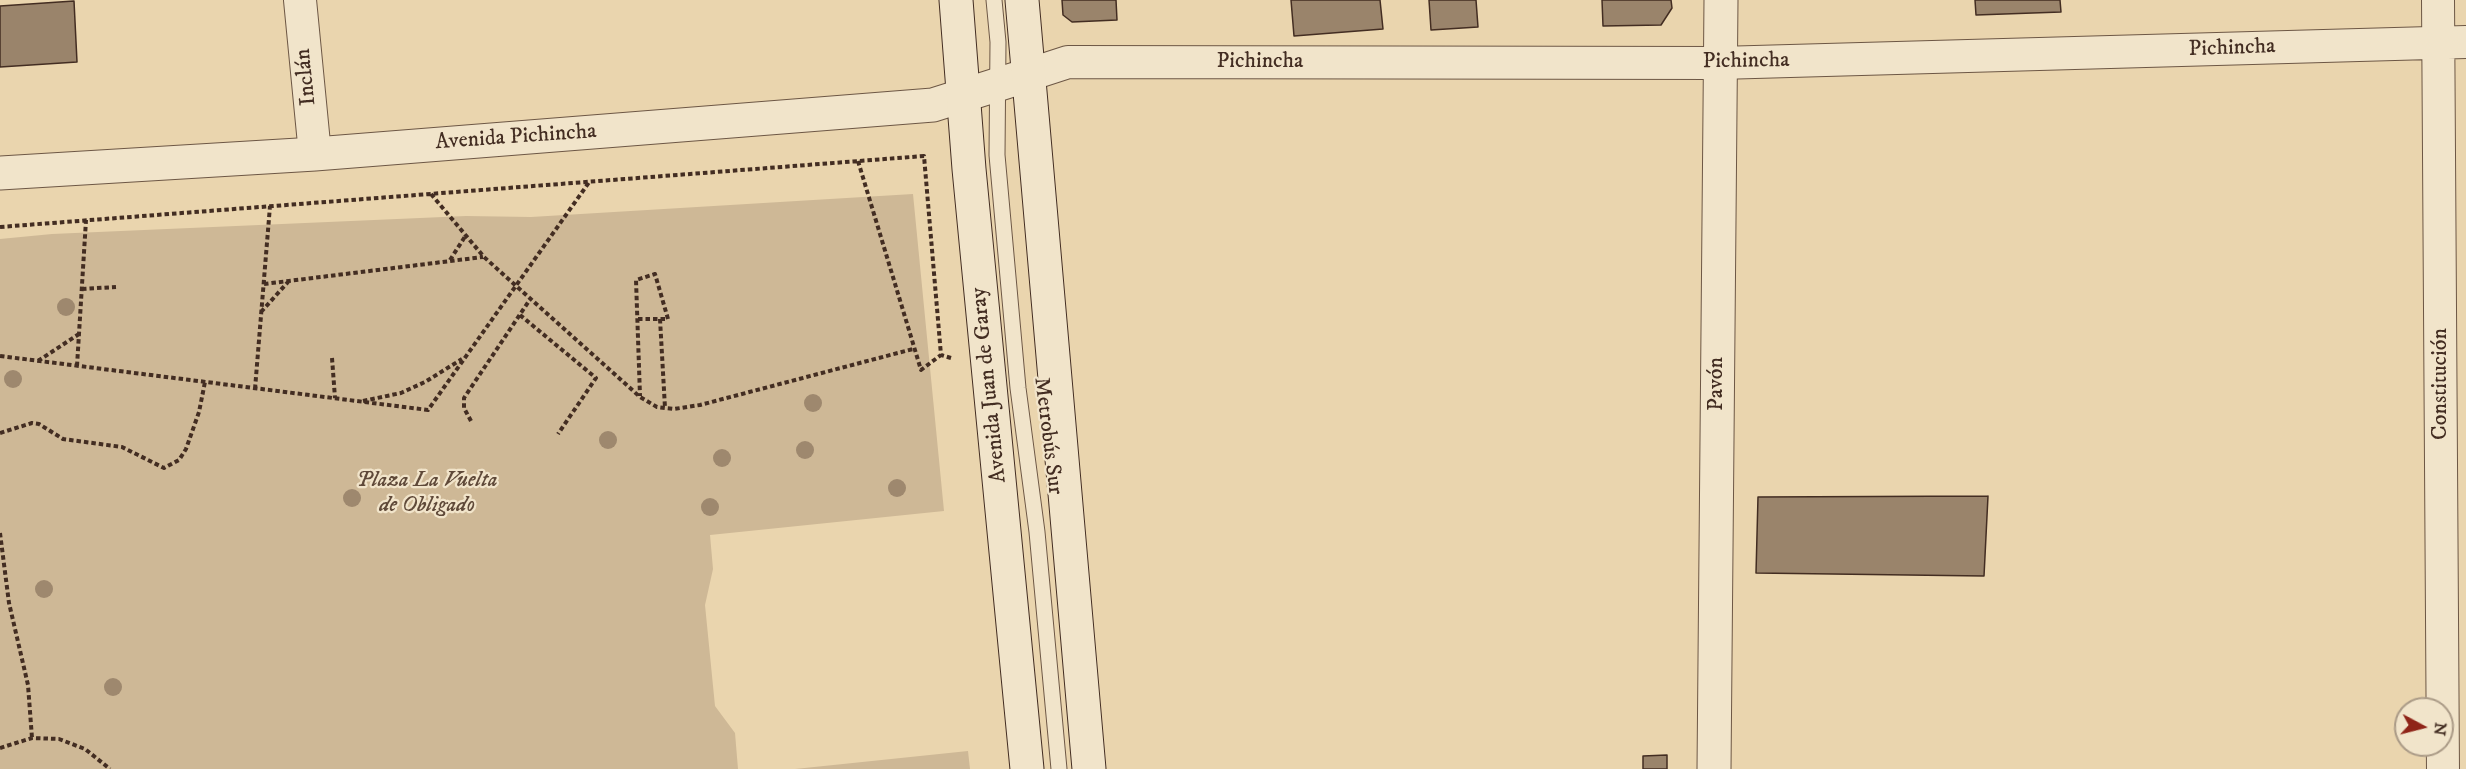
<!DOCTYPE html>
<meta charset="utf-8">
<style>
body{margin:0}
#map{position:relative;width:2466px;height:769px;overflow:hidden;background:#ead5ae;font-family:"IM FELL DW Pica",serif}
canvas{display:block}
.north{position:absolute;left:2394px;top:697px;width:60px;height:60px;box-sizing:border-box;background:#f1e4ca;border:2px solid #ab9b87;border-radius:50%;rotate:97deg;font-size:16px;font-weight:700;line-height:24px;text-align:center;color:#432d22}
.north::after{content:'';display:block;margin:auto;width:21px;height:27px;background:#8f2418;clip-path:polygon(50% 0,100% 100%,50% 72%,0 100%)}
</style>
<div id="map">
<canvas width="2466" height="769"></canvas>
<div class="north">N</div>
</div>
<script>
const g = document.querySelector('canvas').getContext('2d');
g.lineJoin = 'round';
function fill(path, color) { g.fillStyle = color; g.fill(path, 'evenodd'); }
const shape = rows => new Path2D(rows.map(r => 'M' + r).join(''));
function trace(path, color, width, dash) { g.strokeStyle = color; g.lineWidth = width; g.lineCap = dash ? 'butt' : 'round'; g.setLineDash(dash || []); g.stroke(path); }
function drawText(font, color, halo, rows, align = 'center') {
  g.font = font + ' "IM FELL DW Pica",serif'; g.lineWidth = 4.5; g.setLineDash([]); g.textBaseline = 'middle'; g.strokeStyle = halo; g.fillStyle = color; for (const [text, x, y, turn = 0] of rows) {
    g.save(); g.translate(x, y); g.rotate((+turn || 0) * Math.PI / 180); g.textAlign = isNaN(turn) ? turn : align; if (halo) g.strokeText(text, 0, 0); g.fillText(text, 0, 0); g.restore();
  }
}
fill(shape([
 [913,194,944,511,710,535,713,569,705,605,715,706,735,733,738,769,0,769,0,239,52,234,466,216,531,217],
 [968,751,970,769,795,769]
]), '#ceb896');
const building = shape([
 [1062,0,1116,0,1117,20,1072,22,1063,15,1062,0],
 [1291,0,1380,0,1383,29,1294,36,1291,0],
 [1429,0,1476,0,1478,27,1431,30,1429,0],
 [1602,0,1671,0,1672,8,1661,25,1603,26,1602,0],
 [1975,0,2060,0,2061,12,1976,15,1975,0],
 [74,1,77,62,0,67,0,6,74,1],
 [1988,496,1984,576,1756,573,1758,497,1988,496],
 [1667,755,1667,769,1643,769,1643,756,1667,755]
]);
fill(building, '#9a846b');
trace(building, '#432d22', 1.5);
const service = shape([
 [994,0,998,42,997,155,1018,388,1037,532,1059,769]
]);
const minor = shape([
 [300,0,315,154],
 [2438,0,2443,769],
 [1028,75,1068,62,1719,63,2466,42]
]);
const tertiary = shape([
 [0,173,315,154,933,105,1028,75],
 [1714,769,1721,0]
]);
const secondary = shape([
 [956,0,969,169,1027,769],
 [1022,0,1089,769]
]);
trace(service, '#6d5745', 17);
trace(minor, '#6d5745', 34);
trace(tertiary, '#6d5745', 35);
trace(secondary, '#432d22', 35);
trace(shape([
 [858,161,921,370,941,355],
 [431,194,484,257,640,397,657,407,674,409,700,405,913,349],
 [0,227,924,156,941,355,951,358],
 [450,260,466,235],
 [264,284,483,257],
 [82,289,116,287],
 [261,312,288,282],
 [520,315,596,378,558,434],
 [638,319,668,319,655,274,636,280,640,396],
 [660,319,665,408],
 [0,356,428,410,590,181],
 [332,358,335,398],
 [38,361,79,334],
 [77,366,86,220],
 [255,389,270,206],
 [363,401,401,393,425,382,462,359],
 [471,421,464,408,464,398,531,298],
 [0,433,32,423,39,424,63,439,122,447,164,468,179,460,186,449,199,412,205,382],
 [0,533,9,603,28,685,32,738],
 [0,748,32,738,59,739,85,749,110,769]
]), '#432d22', 4, [4.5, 3]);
trace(service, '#f1e4ca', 15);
trace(minor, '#f1e4ca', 32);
trace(tertiary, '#f1e4ca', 33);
trace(secondary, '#f1e4ca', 33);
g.fillStyle = '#9e886e';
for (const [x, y] of [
 [66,307],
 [13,379],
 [813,403],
 [608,440],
 [805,450],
 [722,458],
 [897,488],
 [352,498],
 [710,507],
 [44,589],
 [113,687]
]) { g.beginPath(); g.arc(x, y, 9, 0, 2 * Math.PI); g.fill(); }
drawText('22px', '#432d22', '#f1e4ca', [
 ["Pichincha",2232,49,-2],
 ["Pichincha",1260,62],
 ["Pichincha",1746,62,-1],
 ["Inclán",307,77,-96],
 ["Avenida Pichincha",516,138,-4],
 ["Pavón",1717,384,-90],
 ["Constitución",2441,384,-90],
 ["Avenida Juan de Garay",990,385,-96],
 ["Metrobús Sur",1047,436,83]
]);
drawText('italic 22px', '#5f4939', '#f1e4ca', [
 ["Plaza La Vuelta",427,481],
 ["de Obligado",427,506]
]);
</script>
